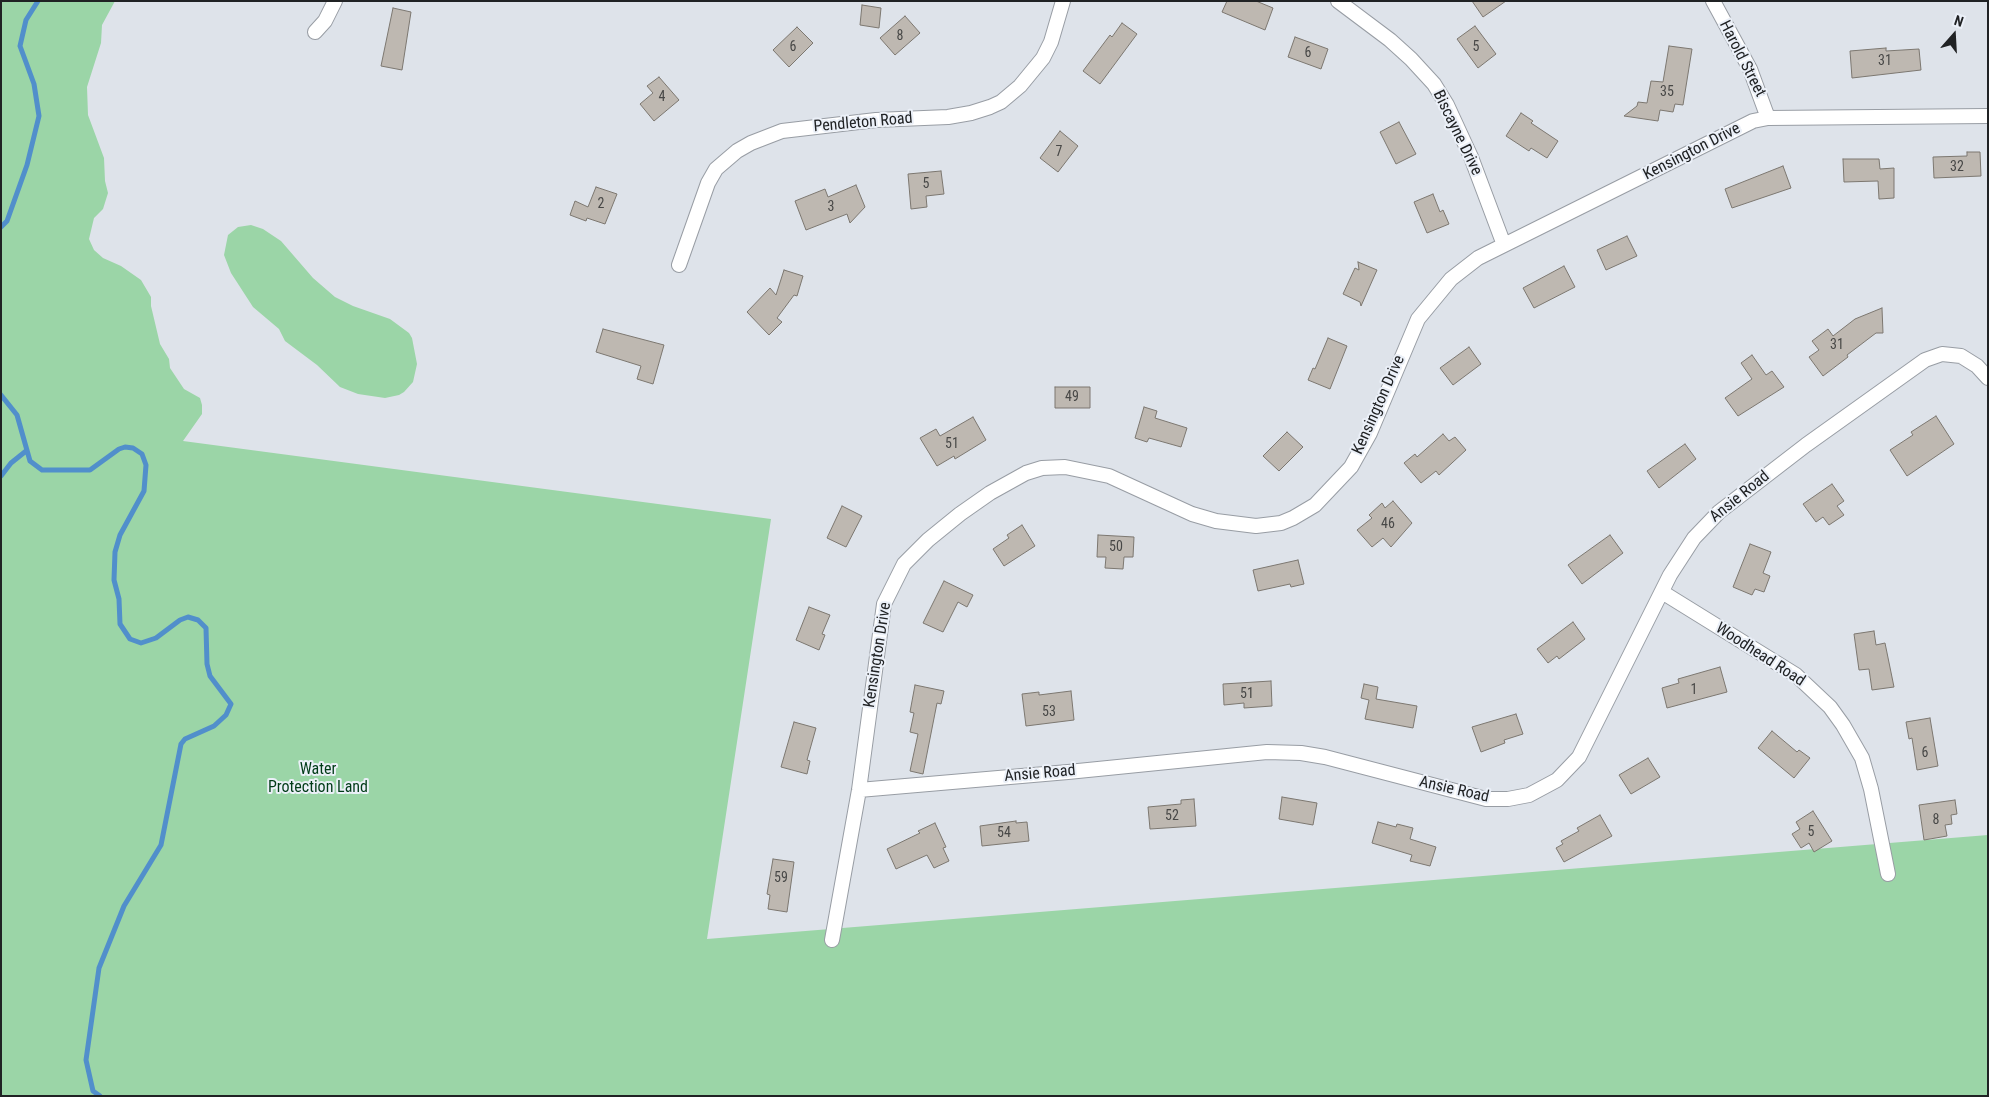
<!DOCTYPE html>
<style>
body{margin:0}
#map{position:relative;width:1989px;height:1097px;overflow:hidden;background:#dee3ea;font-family:"Roboto Condensed",sans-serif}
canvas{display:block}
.frame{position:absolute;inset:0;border:2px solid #202224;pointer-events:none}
.north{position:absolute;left:1929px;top:10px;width:50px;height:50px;-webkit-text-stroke:4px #ebf0f8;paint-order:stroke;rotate:19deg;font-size:14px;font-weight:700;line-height:20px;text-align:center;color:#202224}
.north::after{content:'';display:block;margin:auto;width:18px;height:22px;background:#202224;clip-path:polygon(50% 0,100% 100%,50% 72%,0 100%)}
</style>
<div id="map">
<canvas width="1989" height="1097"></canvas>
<div class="frame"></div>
<div class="north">N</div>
</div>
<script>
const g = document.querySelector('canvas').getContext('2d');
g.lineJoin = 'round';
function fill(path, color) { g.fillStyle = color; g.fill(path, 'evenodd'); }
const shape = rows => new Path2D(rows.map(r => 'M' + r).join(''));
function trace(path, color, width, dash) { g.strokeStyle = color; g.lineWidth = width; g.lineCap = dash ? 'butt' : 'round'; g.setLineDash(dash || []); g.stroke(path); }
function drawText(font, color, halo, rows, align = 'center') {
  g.font = font + ' "Roboto Condensed",sans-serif'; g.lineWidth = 4; g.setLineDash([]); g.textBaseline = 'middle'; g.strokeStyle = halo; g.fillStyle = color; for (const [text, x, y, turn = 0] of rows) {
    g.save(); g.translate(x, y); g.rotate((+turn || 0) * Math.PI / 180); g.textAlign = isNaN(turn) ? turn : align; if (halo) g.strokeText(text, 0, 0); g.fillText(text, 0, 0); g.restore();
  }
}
fill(shape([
 [1,1,115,1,102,25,101,43,87,87,88,115,104,158,105,181,108,193,103,209,94,218,89,239,94,250,103,258,121,266,141,280,151,297,151,306,160,344,169,359,170,368,184,389,200,398,202,405,202,414,183,441,771,519,707,939,1988,835,1988,1096,1,1096],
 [251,225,263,229,281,241,313,278,335,297,353,306,390,319,409,333,412,338,417,364,413,382,404,392,399,395,385,398,358,394,340,387,317,365,285,341,279,329,253,307,231,273,224,255,228,235,238,227]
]), '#9bd5a7');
trace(shape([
 [1,227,7,221,27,165,39,116,34,84,20,46,26,20,38,1],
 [1,395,17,415,30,461,42,470,90,470,119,449,125,447,133,448,142,454,146,465,144,491,120,535,115,552,114,580,119,599,120,624,130,639,141,643,156,638,180,620,188,617,198,620,206,628,207,664,210,676,231,704,226,715,214,726,185,739,181,744,161,845,124,906,99,968,86,1060,93,1091,100,1096],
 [1,476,11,463,26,451]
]), '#518fcb', 5);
const building = shape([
 [1227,1,1256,1,1273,8,1265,30,1222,12,1227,1],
 [1472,1,1506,1,1483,17,1472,1],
 [862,5,881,8,879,28,860,25,862,5],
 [393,8,411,12,402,70,381,66,393,8],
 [905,16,920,33,895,55,880,38,905,16],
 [1122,23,1137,34,1100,84,1083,71,1110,35,1112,37,1122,23],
 [1475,26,1496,54,1478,68,1457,39,1475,26],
 [797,27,813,43,789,67,773,50,797,27],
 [1295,37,1328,49,1321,69,1288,57,1295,37],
 [1669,46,1692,49,1683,105,1675,104,1673,112,1660,110,1658,121,1624,116,1637,106,1638,102,1647,103,1651,81,1663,82,1669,46],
 [1886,48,1886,51,1919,49,1921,70,1852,78,1850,51,1886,48],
 [659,77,679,100,654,121,640,104,653,93,647,86,659,77],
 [1521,113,1533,121,1531,123,1558,141,1547,158,1531,148,1529,151,1506,136,1521,113],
 [1399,122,1416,154,1396,164,1380,132,1399,122],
 [1060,131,1078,146,1058,172,1040,158,1060,131],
 [1967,152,1980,152,1981,176,1934,178,1933,157,1967,156,1967,152],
 [1843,159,1879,159,1880,169,1894,168,1894,198,1879,199,1878,181,1844,182,1843,159],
 [1783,166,1791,188,1732,208,1725,189,1783,166],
 [941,171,944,194,926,196,927,207,911,209,908,174,941,171],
 [856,185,865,207,850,223,847,214,806,230,795,201,825,189,828,197,856,185],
 [596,187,617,194,605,224,587,218,586,221,570,215,575,201,588,207,596,187],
 [1433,194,1440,212,1443,210,1449,224,1427,233,1414,202,1433,194],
 [1627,236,1637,256,1606,270,1597,250,1627,236],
 [1358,262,1377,270,1361,306,1360,302,1343,294,1355,268,1359,270,1358,262],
 [1564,266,1575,287,1534,308,1523,288,1564,266],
 [784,270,803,276,797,296,794,295,777,318,782,322,769,335,747,312,770,288,776,295,784,270],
 [1882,308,1883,333,1876,333,1847,355,1848,357,1823,376,1809,357,1819,350,1812,341,1828,329,1833,336,1855,319,1882,308],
 [603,329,664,345,653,384,637,379,641,366,596,352,603,329],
 [1328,338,1347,346,1330,389,1308,380,1313,368,1315,369,1328,338],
 [1469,347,1481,364,1453,385,1440,368,1469,347],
 [1752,355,1766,375,1772,371,1784,387,1738,416,1725,398,1752,379,1741,363,1752,355],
 [1055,387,1090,387,1090,408,1055,408,1055,387],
 [1144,407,1157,411,1155,418,1187,428,1181,447,1149,438,1147,442,1135,438,1144,407],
 [1936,416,1954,444,1907,476,1890,450,1913,435,1911,432,1936,416],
 [973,417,986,440,955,459,954,456,937,466,920,438,936,429,940,436,973,417],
 [1287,432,1303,447,1279,471,1263,456,1287,432],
 [1443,434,1449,441,1455,437,1466,450,1439,475,1436,471,1421,483,1404,463,1415,454,1417,457,1443,434],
 [1685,444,1696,459,1659,488,1647,471,1685,444],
 [1832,484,1844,501,1837,506,1844,515,1829,525,1823,517,1816,522,1803,504,1832,484],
 [1393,501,1412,523,1391,547,1383,538,1372,547,1357,530,1372,518,1369,515,1382,503,1385,508,1393,501],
 [842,506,862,516,846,547,827,538,842,506],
 [1022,525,1035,546,1004,566,993,549,1009,538,1007,535,1022,525],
 [1098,535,1134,537,1133,557,1124,557,1123,569,1105,568,1106,557,1097,557,1098,535],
 [1610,535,1623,553,1582,584,1568,565,1610,535],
 [1750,544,1771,552,1763,573,1770,576,1764,592,1755,589,1752,595,1733,587,1750,544],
 [1298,560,1304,584,1291,587,1290,584,1258,591,1253,570,1298,560],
 [944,581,973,595,967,607,958,602,943,632,923,623,944,581],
 [809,607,830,615,822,634,825,635,819,650,796,640,809,607],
 [1573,622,1585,639,1559,659,1557,656,1548,663,1537,649,1573,622],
 [1874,631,1876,645,1885,643,1894,687,1872,690,1869,669,1859,670,1854,634,1874,631],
 [1720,667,1727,692,1667,708,1662,688,1679,683,1678,679,1720,667],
 [1271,681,1272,706,1244,708,1244,703,1224,705,1223,684,1271,681],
 [1364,684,1378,687,1376,699,1417,706,1413,728,1365,719,1369,700,1361,698,1364,684],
 [915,685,944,691,941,704,937,703,923,774,910,771,918,734,910,732,914,713,910,712,915,685],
 [1071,691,1074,720,1026,726,1022,694,1039,692,1039,695,1071,691],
 [1516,714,1523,734,1504,740,1505,743,1481,752,1472,727,1516,714],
 [1930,718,1938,766,1917,770,1912,738,1909,739,1906,722,1930,718],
 [794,722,816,728,807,760,810,761,807,774,781,767,794,722],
 [1772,731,1797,752,1799,750,1810,758,1794,778,1758,748,1772,731],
 [1648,758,1660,777,1631,794,1619,775,1648,758],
 [1282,797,1317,803,1313,825,1279,819,1282,797],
 [1194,799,1196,826,1150,829,1148,807,1181,804,1181,800,1194,799],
 [1955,800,1957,814,1951,815,1952,824,1945,825,1947,836,1924,840,1919,805,1955,800],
 [1813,811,1832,841,1814,852,1809,843,1801,848,1792,834,1800,829,1796,822,1813,811],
 [1600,815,1612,836,1564,862,1556,848,1563,844,1561,841,1579,831,1577,828,1600,815],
 [1016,821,1016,823,1027,822,1029,841,982,846,980,826,1016,821],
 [1378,822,1396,827,1397,824,1413,828,1410,839,1436,847,1430,866,1410,861,1412,855,1372,843,1378,822],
 [935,823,946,847,943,848,949,861,934,868,927,855,896,869,887,849,920,833,918,831,935,823],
 [773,859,794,862,787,912,768,909,770,895,767,894,773,859]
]);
fill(building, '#beb8b1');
trace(building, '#7c7770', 1);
const minor = shape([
 [1338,1,1390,40,1411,59,1434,84,1447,105,1471,157,1504,245],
 [1713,1,1750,69,1768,118],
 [315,32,325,21,335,1],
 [679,265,708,183,716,169,737,151,751,143,782,131,876,120,948,117,971,113,990,107,1001,102,1020,86,1043,58,1051,42,1063,1],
 [1662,592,1796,675,1830,707,1843,725,1862,758,1871,789,1888,874],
 [859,790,1068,772,1267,752,1301,753,1325,757,1486,799,1508,799,1529,795,1557,780,1579,757,1670,575,1694,538,1719,512,1806,445,1925,360,1942,354,1961,356,1977,366,1988,378],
 [832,940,859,790,884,604,904,564,928,540,960,514,990,493,1026,473,1042,468,1065,467,1109,476,1192,514,1216,521,1256,526,1281,523,1293,518,1315,505,1351,467,1370,433,1418,319,1451,279,1478,258,1753,121,1768,118,1988,116]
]);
trace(minor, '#989da4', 16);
trace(minor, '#fff', 14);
drawText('14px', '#484847', null, [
 ["8",900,36],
 ["6",793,47],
 ["5",1476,47],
 ["6",1308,53],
 ["31",1885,61],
 ["35",1667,92],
 ["4",662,97],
 ["7",1059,152],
 ["32",1957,167],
 ["5",926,184],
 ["2",601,204],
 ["3",831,207],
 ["31",1837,345],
 ["49",1072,397],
 ["51",952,444],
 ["46",1388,524],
 ["50",1116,547],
 ["1",1694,690],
 ["51",1247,694],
 ["53",1049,712],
 ["6",1925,753],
 ["52",1172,816],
 ["8",1936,820],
 ["5",1811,832],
 ["54",1004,833],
 ["59",781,878]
]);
drawText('16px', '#202224', '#ebf0f8', [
 ["Harold Street",1742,59,63],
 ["Pendleton Road",863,123,-5],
 ["Biscayne Drive",1457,133,64],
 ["Kensington Drive",1692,152,-27],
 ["Kensington Drive",1379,405,-66],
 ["Ansie Road",1740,497,-39],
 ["Kensington Drive",878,655,-81],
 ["Woodhead Road",1760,655,33],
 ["Ansie Road",1040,774,-5],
 ["Ansie Road",1454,790,13]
]);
drawText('16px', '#003b17', '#ebf0f8', [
 ["Water",318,770],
 ["Protection Land",318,788]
]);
</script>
